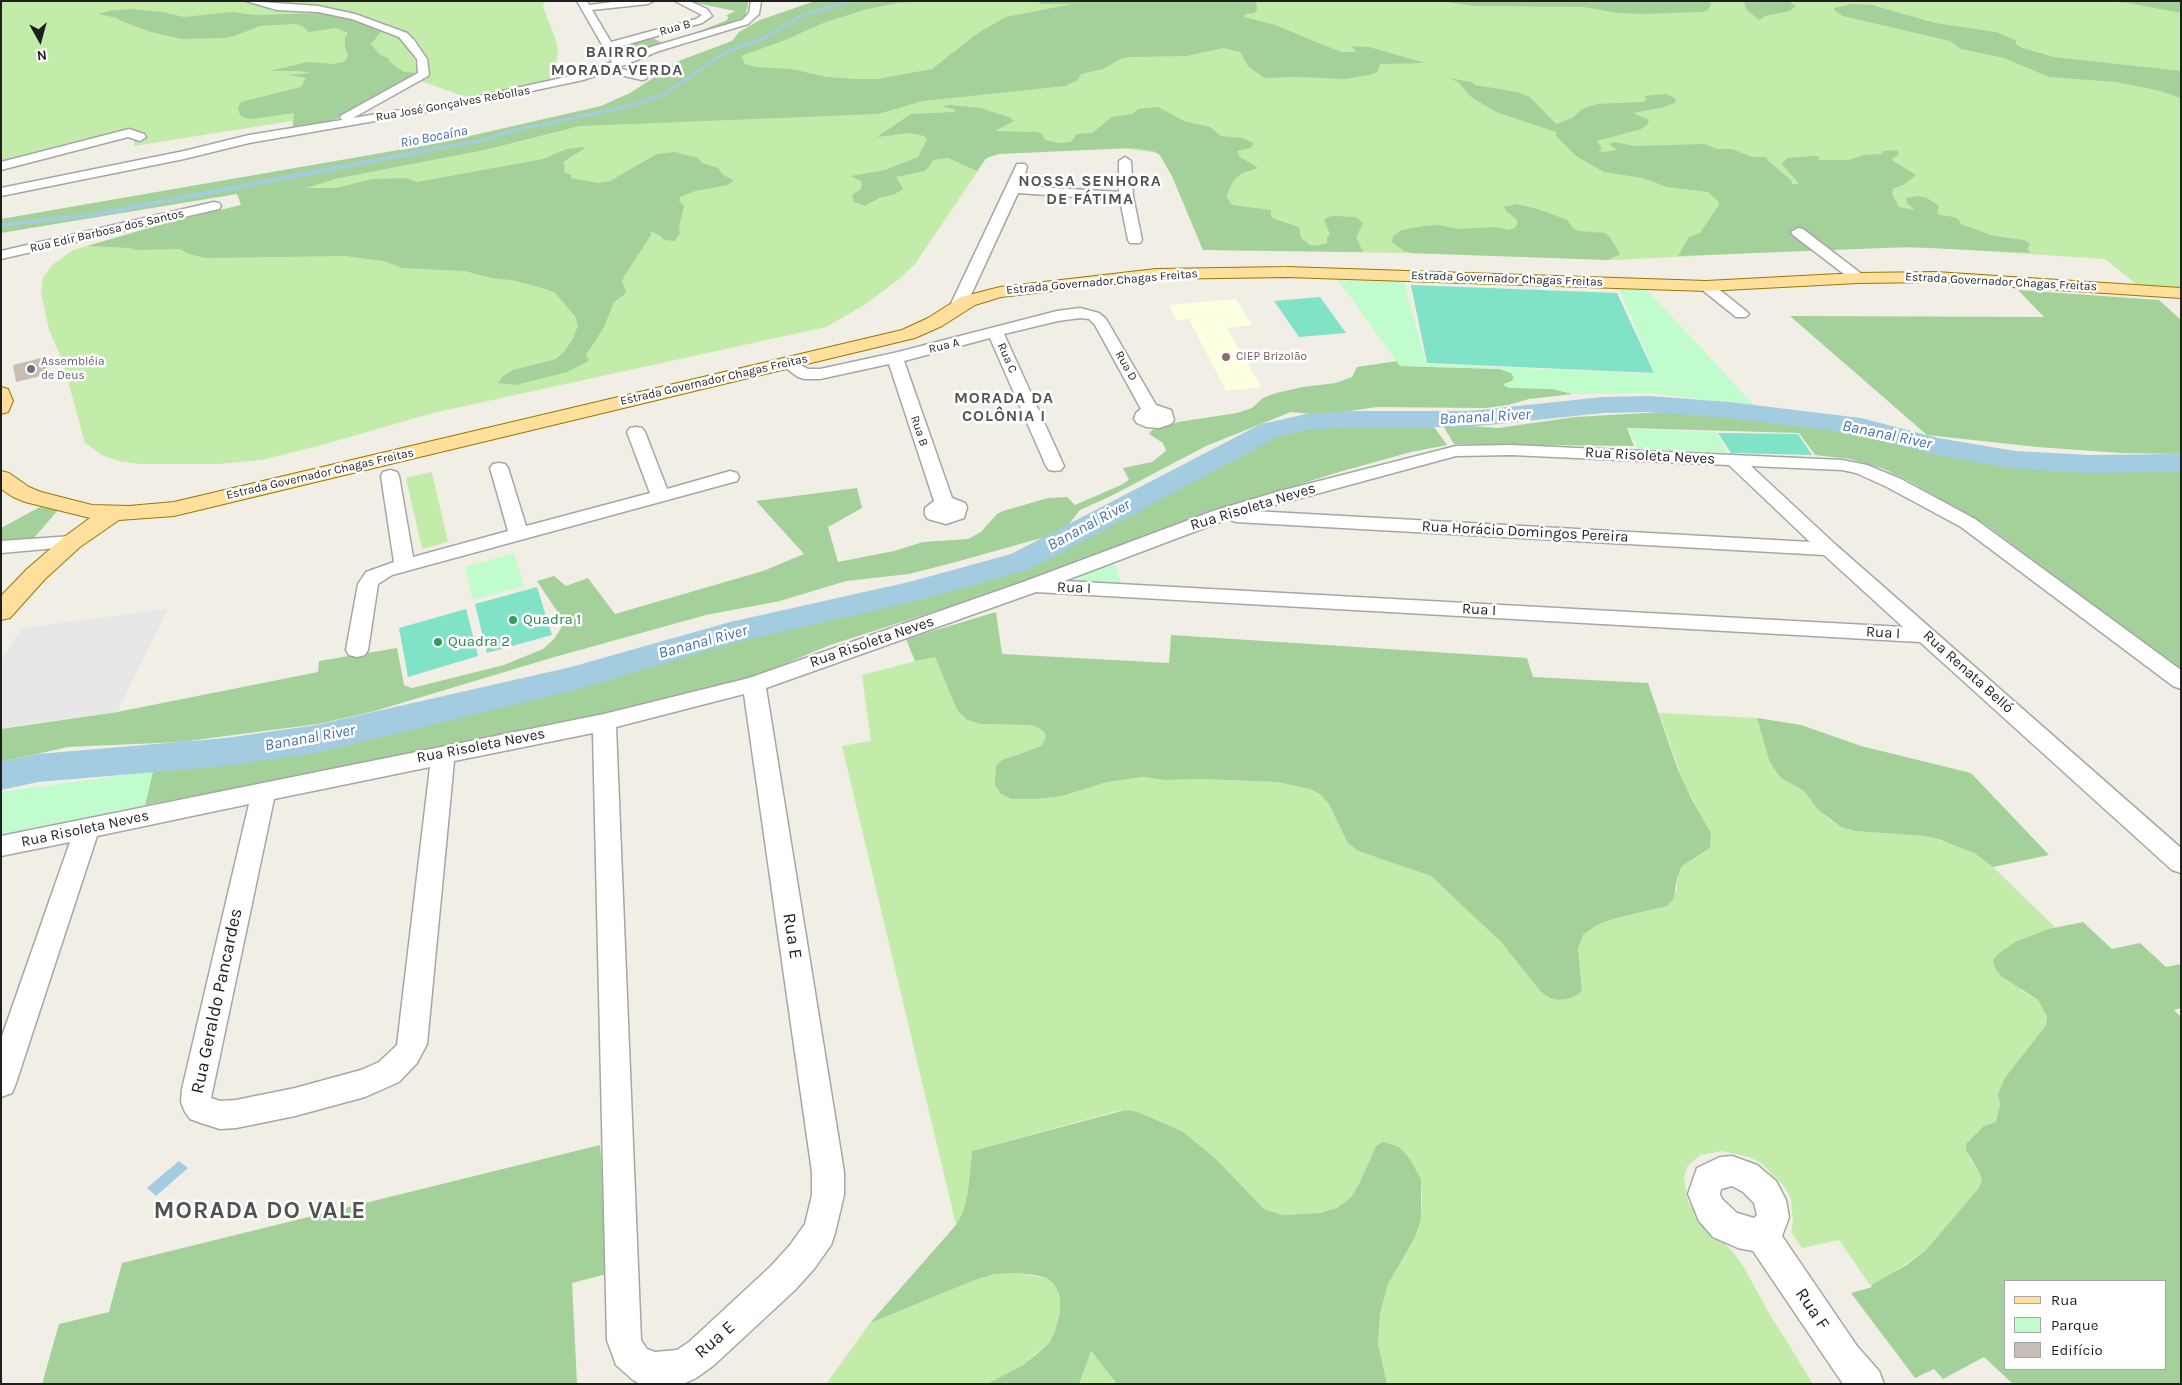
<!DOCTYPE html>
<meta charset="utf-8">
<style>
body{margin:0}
#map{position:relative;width:2182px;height:1385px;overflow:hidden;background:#f1eee5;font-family:Karla,sans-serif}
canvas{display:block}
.frame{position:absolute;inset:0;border:2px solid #1f1f1f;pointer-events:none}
.legend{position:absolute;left:2004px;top:1280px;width:162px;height:90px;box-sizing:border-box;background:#fff;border:1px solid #a5a5a5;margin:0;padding:6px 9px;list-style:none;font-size:15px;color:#1f1f1f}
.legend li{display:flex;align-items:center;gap:10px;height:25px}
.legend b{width:25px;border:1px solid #a5a5a5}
.north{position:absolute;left:15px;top:15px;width:50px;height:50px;-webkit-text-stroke:4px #fff;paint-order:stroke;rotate:173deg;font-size:14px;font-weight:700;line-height:20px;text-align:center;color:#1f1f1f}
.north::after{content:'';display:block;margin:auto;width:18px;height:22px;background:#1f1f1f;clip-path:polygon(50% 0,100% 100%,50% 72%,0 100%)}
</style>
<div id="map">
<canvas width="2182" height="1385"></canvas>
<div class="frame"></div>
<ul class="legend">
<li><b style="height:6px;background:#ffdf9c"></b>Rua</li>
<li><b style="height:14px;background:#c1fccc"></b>Parque</li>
<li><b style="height:14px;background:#c6bdb4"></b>Edifício</li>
</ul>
<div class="north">N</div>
</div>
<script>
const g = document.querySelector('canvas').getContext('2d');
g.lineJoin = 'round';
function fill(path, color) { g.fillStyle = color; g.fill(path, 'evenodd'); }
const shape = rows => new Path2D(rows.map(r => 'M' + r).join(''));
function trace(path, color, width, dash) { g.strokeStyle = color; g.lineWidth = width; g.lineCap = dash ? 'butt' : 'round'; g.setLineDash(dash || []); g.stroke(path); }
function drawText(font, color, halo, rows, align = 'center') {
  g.font = font + ' Karla,sans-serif'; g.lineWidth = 5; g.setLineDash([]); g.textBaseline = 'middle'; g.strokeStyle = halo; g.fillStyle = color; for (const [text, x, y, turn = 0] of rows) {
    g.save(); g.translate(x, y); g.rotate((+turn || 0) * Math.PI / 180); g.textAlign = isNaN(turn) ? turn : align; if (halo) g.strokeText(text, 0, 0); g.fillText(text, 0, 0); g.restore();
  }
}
fill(shape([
 [1236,299,1252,325,1227,328,1261,387,1226,391,1189,319,1177,320,1169,305]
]), '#fcffe0');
fill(shape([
 [1,1,545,1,543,7,556,40,558,52,556,64,549,81,471,99,421,81,428,75,408,36,399,37,408,48,415,60,418,72,417,75,293,128,292,121,134,146,134,138,129,136,1,163],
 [935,1,2181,1,2181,288,2137,285,2105,259,1938,248,1865,247,1616,260,1402,253,1203,250,1172,176,1158,153,1120,148,1004,153,993,155,986,159,915,264,899,279,866,304,826,327,433,413,322,445,262,460,218,464,139,464,118,461,102,455,85,443,62,359,49,330,41,292,43,278,52,265,73,250,170,222,255,202,335,179,485,150,580,126,755,50,788,39,821,24,864,10,898,3],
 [432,472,448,542,422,549,406,478],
 [935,656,957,710,967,720,981,724,1030,725,1037,727,1044,732,1046,737,1041,746,1012,756,1012,799,1039,799,1061,796,1107,782,1143,777,1165,780,1200,779,1277,782,1310,789,1320,794,1329,804,1347,842,1358,851,1431,876,1502,943,1540,991,1559,1000,1568,999,1579,994,1582,990,1578,947,1583,935,1597,925,1613,919,1667,906,1677,890,1677,878,1682,866,1710,848,1711,833,1684,784,1659,713,1757,718,1769,760,1781,778,1804,791,1818,810,1830,820,1841,827,1855,831,1924,836,1960,846,1974,853,1993,867,2056,928,2027,937,2020,990,2038,1000,2043,1007,2047,1016,2046,1025,2004,1079,1998,1094,2000,1104,1996,1122,1984,1126,1970,1159,1980,1174,1982,1180,1978,1189,1926,1250,1886,1278,1870,1285,1839,1240,1802,1248,1791,1232,1793,1223,1791,1198,1784,1186,1761,1163,1749,1157,1722,1151,1700,1155,1687,1167,1684,1177,1688,1202,1696,1215,1733,1252,1743,1266,1769,1313,1813,1384,1387,1384,1378,1343,1380,1314,1388,1284,1421,1219,1422,1197,1421,1179,1376,1146,1359,1184,1351,1197,1337,1208,1319,1213,1283,1215,1264,1209,1216,1159,1125,1110,1117,1111,972,1151,968,1191,963,1212,956,1225,842,746,871,741,862,675],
 [1017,1273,1047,1278,1055,1285,1060,1297,1060,1312,1056,1328,1050,1342,1023,1365,987,1384,826,1384,870,1323,975,1280,994,1274],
 [1090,1351,1112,1376,1117,1384,1079,1384]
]), '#c3ecaa');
fill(shape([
 [686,1,748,1,748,5,745,16,737,22,698,33,697,32,725,21,728,19,727,15,735,11],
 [815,1,935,1,898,3,864,10,821,24,788,39,741,56,745,64,756,67,791,69,827,77,856,79,878,79,932,69,978,33,1006,17,1072,4,1041,4,1037,1,1256,1,1257,10,1254,13,1245,14,1244,17,1275,25,1341,52,1356,52,1352,46,1369,47,1425,63,1380,64,1378,71,1373,74,1346,79,1295,77,1264,78,1248,66,1240,52,1223,48,1187,56,1129,57,1120,59,1103,69,1081,74,1078,80,1065,86,923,101,878,114,580,126,485,150,335,179,306,188,336,188,372,179,405,178,417,182,543,159,567,149,584,147,585,148,563,162,565,167,564,172,571,175,571,178,598,183,610,181,657,154,675,152,698,158,702,163,718,168,723,175,734,180,728,185,695,191,680,197,679,201,684,206,679,227,680,233,675,241,664,240,661,236,650,231,651,235,623,278,622,282,626,291,625,294,614,302,603,329,587,353,586,356,589,360,587,362,567,372,516,385,498,383,503,376,513,370,556,359,564,352,572,340,578,326,575,316,555,293,546,289,512,280,492,278,465,271,402,268,384,261,345,256,206,258,189,254,180,249,136,250,129,248,87,246,170,222,241,205,237,194,1,233,1,219,439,143,601,106,630,93,681,60,732,41,739,32,760,20],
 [1440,1,1710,1,1711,5,1707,11,1702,12,1641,14,1619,13,1583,7,1474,6],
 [1744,1,1788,1,1796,6,1790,11,1765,16,1759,20,1746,9],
 [2106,1,2181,1,2181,13,2128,3],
 [1851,4,1872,5,1935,23,1996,32,2013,39,2016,41,2016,44,2022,48,2054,57,2181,71,2181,98,2157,90,2116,82,2049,77,2004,58,1961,49,1950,41,1843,16,1835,11,1834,8],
 [130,9,162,12,184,17,232,12,254,15,326,13,351,18,381,32,371,44,379,54,388,58,391,63,404,72,417,73,331,122,293,128,294,113,251,119,245,118,240,115,238,108,241,102,301,87,306,78,289,75,311,73,298,71,269,71,308,62,332,64,344,62,348,56,345,46,345,38,348,33,336,28,309,32,302,26,294,24,260,26,234,36,224,38,181,39,151,32,121,21,117,18,98,14,109,11],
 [651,37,664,44,623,59,618,47],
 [1449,78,1471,82,1475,85,1517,92,1530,97,1556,124,1572,118,1582,109,1597,104,1642,102,1647,100,1644,96,1666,94,1676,99,1675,103,1660,108,1633,113,1647,119,1649,120,1647,125,1641,129,1597,141,1602,149,1598,151,1604,152,1617,150,1609,144,1614,142,1635,146,1704,144,1717,149,1732,149,1752,157,1766,157,1768,161,1791,180,1792,184,1799,184,1783,165,1782,163,1787,158,1812,156,1820,157,1818,160,1848,160,1865,155,1881,154,1884,151,1897,150,1899,154,1892,159,1892,160,1916,175,1905,184,1893,189,1892,194,1899,207,1915,210,1907,203,1906,198,1918,196,1927,198,1939,206,1937,213,1939,215,1954,217,1959,220,1960,224,1994,236,2024,240,2030,244,2027,249,2031,253,1909,247,1678,256,1689,237,1700,233,1719,205,1719,202,1708,192,1667,187,1643,178,1604,172,1576,156,1556,136,1556,132,1496,112,1470,96,1458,82],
 [952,105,980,108,1009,117,1014,121,995,131,1035,132,1041,133,1045,140,1059,143,1071,142,1077,134,1092,133,1112,117,1133,114,1138,109,1158,107,1184,121,1210,127,1221,136,1242,138,1254,143,1251,148,1237,151,1240,157,1258,168,1242,173,1234,180,1226,196,1232,205,1271,210,1271,216,1274,219,1299,227,1301,238,1310,245,1315,246,1327,243,1327,238,1330,234,1324,220,1328,217,1335,216,1356,217,1363,223,1356,237,1363,252,1203,250,1172,176,1160,155,1153,151,1132,148,999,154,986,158,977,171,948,158,938,159,933,160,928,168,924,171,896,177,903,189,895,194,879,198,865,206,854,202,852,195,861,189,862,184,861,181,851,176,885,170,918,157,927,140,924,136,910,133,877,137,911,114,953,112,956,110,941,106],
 [1517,204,1541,210,1567,220,1573,228,1579,231,1605,233,1610,237,1620,254,1608,260,1413,253,1404,251,1392,242,1393,236,1402,230,1424,226,1438,225,1460,229,1495,227,1509,230,1515,228,1517,224,1517,220,1506,211,1504,207],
 [2018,290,2159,300,2181,320,2181,454,2121,453,2037,447,1927,435,1790,316,2044,317],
 [1397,361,1400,366,1500,369,1511,373,1514,378,1512,381,1504,384,1506,387,1553,389,1573,394,1529,399,1508,405,1486,408,1377,407,1322,415,1291,412,1206,446,1111,496,1080,510,1065,529,1059,533,956,562,909,574,846,581,780,601,706,615,551,658,375,711,318,724,180,742,68,747,1,762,1,729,117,712,318,672,319,661,397,648,404,685,412,688,504,665,543,649,554,639,561,628,561,617,537,581,554,576,566,586,588,578,615,614,763,571,804,554,756,501,857,488,862,508,828,527,838,562,894,551,923,542,968,539,981,532,997,514,1003,511,1048,498,1067,497,1075,505,1121,485,1129,480,1123,468,1152,462,1166,451,1163,443,1149,434,1152,430,1178,422,1237,413,1252,408,1263,398,1276,393,1303,387,1336,383,1352,377,1357,367],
 [1664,412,1761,417,1797,421,1851,431,1945,455,2031,468,2126,472,2181,471,2181,674,2061,581,1985,524,1907,480,1884,469,1850,459,1815,455,1799,433,1627,428,1634,446,1454,444,1442,424,1498,428,1575,417],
 [1432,424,1447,445,1411,452,1339,472,1208,513,1027,582,830,645,756,676,635,707,549,726,328,771,145,805,153,771,326,750,521,693,718,639,805,619,826,617,922,594,1010,568,1027,562,1058,546,1216,461,1265,438,1283,432,1331,425],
 [40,507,58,510,34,538,1,540,1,528],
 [996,612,1002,654,1169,663,1171,635,1527,658,1533,677,1648,683,1677,767,1690,796,1711,833,1710,848,1682,866,1677,878,1674,898,1667,906,1613,919,1597,925,1583,935,1578,948,1582,990,1579,994,1568,999,1559,1000,1550,998,1540,991,1502,943,1431,876,1358,851,1347,842,1329,804,1320,794,1310,789,1277,782,1200,779,1165,780,1143,777,1107,782,1062,796,1039,799,1012,799,1001,794,995,785,996,766,1002,760,1041,746,1046,737,1044,732,1037,727,1030,725,981,724,967,720,957,710,935,657,915,661,906,639],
 [1757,718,1801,725,1861,746,1967,772,1972,774,2049,855,1993,867,1974,853,1941,840,1924,836,1855,831,1841,827,1818,810,1804,791,1781,778,1775,770,1769,760],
 [2083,922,2112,949,2140,943,2166,967,2181,964,2181,1008,2174,1010,2181,1017,2181,1384,2013,1384,1984,1357,1943,1379,1934,1369,1915,1378,1851,1293,1872,1287,1871,1285,1905,1266,1926,1250,1978,1189,1982,1180,1980,1174,1966,1150,1966,1144,1984,1126,1996,1122,2000,1104,1998,1094,2004,1079,2046,1025,2047,1016,2038,1000,2001,976,1995,968,1993,960,1998,954,2017,941,2049,929],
 [2006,1281,2166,1281,2166,1369,2006,1369],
 [1125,1110,1138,1112,1183,1132,1216,1159,1264,1209,1283,1215,1319,1213,1337,1208,1351,1197,1359,1184,1376,1146,1383,1142,1399,1147,1409,1158,1421,1179,1421,1219,1415,1237,1388,1284,1380,1314,1378,1343,1387,1384,1117,1384,1091,1351,1079,1384,987,1384,1023,1365,1037,1354,1050,1342,1056,1328,1060,1312,1060,1297,1055,1285,1047,1278,1035,1275,1017,1273,994,1274,975,1280,870,1323,956,1225,963,1212,968,1191,972,1151],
 [600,1145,610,1273,572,1283,577,1384,42,1384,59,1324,109,1312,122,1263]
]), '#a3d199');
fill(shape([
 [1338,280,1404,281,1426,364,1655,374,1619,288,1646,289,1755,406,1651,393,1573,394,1553,389,1510,388,1503,385,1512,381,1514,377,1511,373,1500,369,1400,366],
 [1629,429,1716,432,1727,453,1638,449],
 [514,553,524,586,473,600,465,567],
 [1114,561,1123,588,1051,582],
 [153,771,145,805,1,835,1,792]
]), '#c1fccc');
fill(shape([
 [1411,285,1617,293,1654,373,1427,363],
 [1320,297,1346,333,1299,337,1274,301],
 [1718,433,1798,434,1812,455,1731,453],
 [537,587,552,635,487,653,475,604],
 [466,609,478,656,408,677,399,628]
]), '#80e2c7');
fill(shape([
 [168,609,117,712,1,728,1,660,22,628]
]), '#e7e7e7');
fill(shape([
 [179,1161,188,1168,156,1196,147,1188]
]), '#a4cce0');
trace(shape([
 [417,152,478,141,525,128,630,106,665,94,724,53,764,38,799,17,849,1]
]), '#a4cce0', 3);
trace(shape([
 [1,225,98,214,424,151]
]), '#a4cce0', 4);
fill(shape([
 [1649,396,1729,402,1861,418,1938,438,2015,451,2090,455,2181,454,2181,472,2090,473,2015,469,1936,455,1860,434,1729,418,1649,412,1603,413,1470,427,1352,427,1306,430,1280,436,1033,568,924,599,734,643,571,691,316,753,226,766,38,782,1,790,1,762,38,754,226,738,316,725,571,667,730,622,909,582,1011,554,1261,424,1271,422,1306,414,1352,411,1470,411,1603,397,1649,396]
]), '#a4cce0');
fill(shape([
 [45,357,49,374,16,382,13,365]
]), '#c6bdb4');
const minor = shape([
 [246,1,318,6,355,14,407,33,414,40,427,59,429,74,428,76,353,118,466,99,580,74,612,62,577,1,587,1,589,5,621,1,653,1,648,4,592,10,611,42,696,19,702,15,675,1,689,1,707,9,712,16,702,23,615,48,621,59,651,47,742,20,749,13,751,1,761,1,759,14,748,24,659,51,617,68,646,75,647,77,646,79,642,80,607,72,583,80,466,105,249,143,184,159,1,196,1,188,184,151,249,135,342,120,340,117,342,115,418,73,417,59,399,37,352,19,318,12,277,10,246,1],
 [129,129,144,134,146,137,140,141,128,137,1,170,1,162,129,129],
 [1125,157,1131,161,1133,196,1142,240,1140,243,1130,243,1128,240,1120,200,1018,193,965,308,962,311,952,311,949,308,1017,164,1025,164,1027,167,1021,186,1119,192,1119,161,1125,157],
 [214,202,219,203,221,206,219,209,1,259,1,251,214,202],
 [1798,228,1803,229,1863,275,1865,278,1863,281,1853,281,1793,235,1791,232,1798,228],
 [1706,282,1711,283,1746,311,1749,314,1746,317,1736,317,1701,289,1699,286,1701,283,1706,282],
 [1080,308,1099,313,1106,319,1156,405,1171,410,1174,420,1171,424,1159,428,1146,427,1137,423,1134,419,1136,413,1141,409,1095,325,1089,319,1080,318,1058,321,1004,334,1064,466,1061,470,1055,471,1049,470,1046,466,990,338,904,361,952,498,965,503,967,507,964,518,946,524,928,519,925,515,925,508,934,501,889,364,820,379,804,379,798,377,779,363,781,360,787,358,808,369,820,369,894,353,1057,311,1080,308],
 [636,427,642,428,645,432,667,489,730,471,737,473,739,477,737,481,392,575,378,584,368,650,365,655,357,657,349,655,346,650,358,584,366,572,394,562,381,476,383,472,390,470,397,472,399,476,413,557,508,531,490,468,493,464,499,463,505,464,508,468,526,526,650,493,627,432,630,428,636,427],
 [1511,445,1842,460,1867,465,1901,479,1975,519,2181,670,2181,689,2173,686,1961,527,1887,487,1856,473,1842,470,1751,466,1836,545,2181,848,2181,873,2172,870,1920,642,1036,592,766,688,844,1172,844,1195,835,1233,831,1245,814,1269,795,1290,713,1366,696,1378,683,1384,640,1384,633,1380,616,1365,607,1340,593,733,454,761,427,1044,417,1063,399,1082,365,1097,295,1116,236,1128,220,1129,201,1123,190,1119,185,1112,181,1102,182,1089,249,804,97,836,16,1083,12,1093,1,1097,1,1039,70,842,1,856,1,836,604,714,749,678,1023,582,1213,511,1280,491,1456,446,1511,445],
 [1511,455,1729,465,1810,542,1253,511,1456,456,1511,455],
 [1228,519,1236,522,1824,555,1903,627,1064,581,1228,519],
 [744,694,812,1172,812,1195,805,1224,790,1245,771,1266,689,1342,677,1350,655,1352,647,1349,641,1340,616,727,744,694],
 [430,767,397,1045,379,1062,361,1070,295,1088,236,1100,220,1101,211,1098,274,799,430,767],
 [72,536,79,538,82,542,79,546,1,553,1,541,72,536],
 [1732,1156,1757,1165,1776,1181,1786,1200,1789,1217,1782,1236,1857,1346,1879,1371,1884,1384,1843,1384,1753,1251,1738,1248,1713,1237,1699,1221,1688,1194,1697,1168,1720,1157,1732,1156],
 [1732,1186,1743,1192,1754,1203,1757,1215,1754,1218,1737,1213,1722,1199,1720,1194,1721,1189,1732,1186]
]);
const major = shape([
 [1287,267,1706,281,1858,273,1936,272,2181,288,2181,298,1936,282,1858,283,1706,291,1287,277,1156,279,1001,297,975,305,942,326,915,338,174,516,119,520,80,547,45,579,10,618,1,620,1,596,27,569,64,537,90,518,25,502,13,497,1,489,1,471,9,473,29,487,41,492,92,505,129,506,174,502,902,330,928,318,961,297,1000,287,1156,269,1287,267],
 [1,387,8,389,13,401,8,412,1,414,1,387]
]);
trace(minor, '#a6a6a6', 3);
trace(major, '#9b7800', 2);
fill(minor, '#fff');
fill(major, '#ffdf9c');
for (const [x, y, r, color] of [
 [1226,357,5,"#8d6e63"],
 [31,369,5,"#6b7280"],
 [513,620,5,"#2e9e5b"],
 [438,642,5,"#2e9e5b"]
]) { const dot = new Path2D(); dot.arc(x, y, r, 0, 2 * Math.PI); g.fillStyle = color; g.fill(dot); trace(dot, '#fff', 2); }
drawText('12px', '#1f1f1f', '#fff', [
 ["Rua B",675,28,-16],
 ["Rua José Gonçalves Rebollas",453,104,-10],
 ["Rua Edir Barbosa dos Santos",107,231,-13],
 ["Estrada Governador Chagas Freitas",1507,279,2],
 ["Estrada Governador Chagas Freitas",1102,282,-5],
 ["Estrada Governador Chagas Freitas",2001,282,3],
 ["Rua A",944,346,-14],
 ["Rua C",1007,358,66],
 ["Rua D",1126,366,60],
 ["Estrada Governador Chagas Freitas",714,380,-13],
 ["Rua B",919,431,71],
 ["Estrada Governador Chagas Freitas",320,474,-13]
]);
drawText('12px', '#785e54', '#fff', [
 ["CIEP Brizolão",1236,357]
], 'left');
drawText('12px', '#5b616d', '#fff', [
 ["Assembléia",41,362],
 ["de Deus",41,376]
], 'left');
drawText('italic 14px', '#4772b4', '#fff', [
 ["Rio Bocaína",434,137,-11]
]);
drawText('15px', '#1f1f1f', '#fff', [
 ["Rua Risoleta Neves",1650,456,3],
 ["Rua Risoleta Neves",1253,507,-17],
 ["Rua Horácio Domingos Pereira",1525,532,3],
 ["Rua I",1074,588,2],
 ["Rua I",1479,610,3],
 ["Rua I",1883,633,3],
 ["Rua Risoleta Neves",872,642,-19],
 ["Rua Renata Belló",1968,672,42],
 ["Rua Risoleta Neves",481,746,-11],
 ["Rua Risoleta Neves",85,829,-12]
]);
drawText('15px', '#27864d', '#fff', [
 ["Quadra 1",523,620],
 ["Quadra 2",448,642]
], 'left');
g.letterSpacing = '1px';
drawText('bold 16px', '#525252', '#fff', [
 ["BAIRRO",617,52],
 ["MORADA VERDA",617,70],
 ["NOSSA SENHORA",1090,181],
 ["DE FÁTIMA",1090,199],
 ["MORADA DA",1004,398],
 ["COLÔNIA I",1004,416]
]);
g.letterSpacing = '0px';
drawText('italic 16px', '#4772b4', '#fff', [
 ["Bananal River",1485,417,-3],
 ["Bananal River",1887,435,12],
 ["Bananal River",1089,525,-28],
 ["Bananal River",703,642,-15],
 ["Bananal River",310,738,-10]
]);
drawText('18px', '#1f1f1f', '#fff', [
 ["Rua E",792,936,81],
 ["Rua Geraldo Pancardes",217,1001,-78],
 ["Rua F",1812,1309,56],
 ["Rua E",715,1340,-41]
]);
g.letterSpacing = '1px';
drawText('bold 24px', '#525252', '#fff', [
 ["MORADA DO VALE",260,1211]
]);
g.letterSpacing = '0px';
</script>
